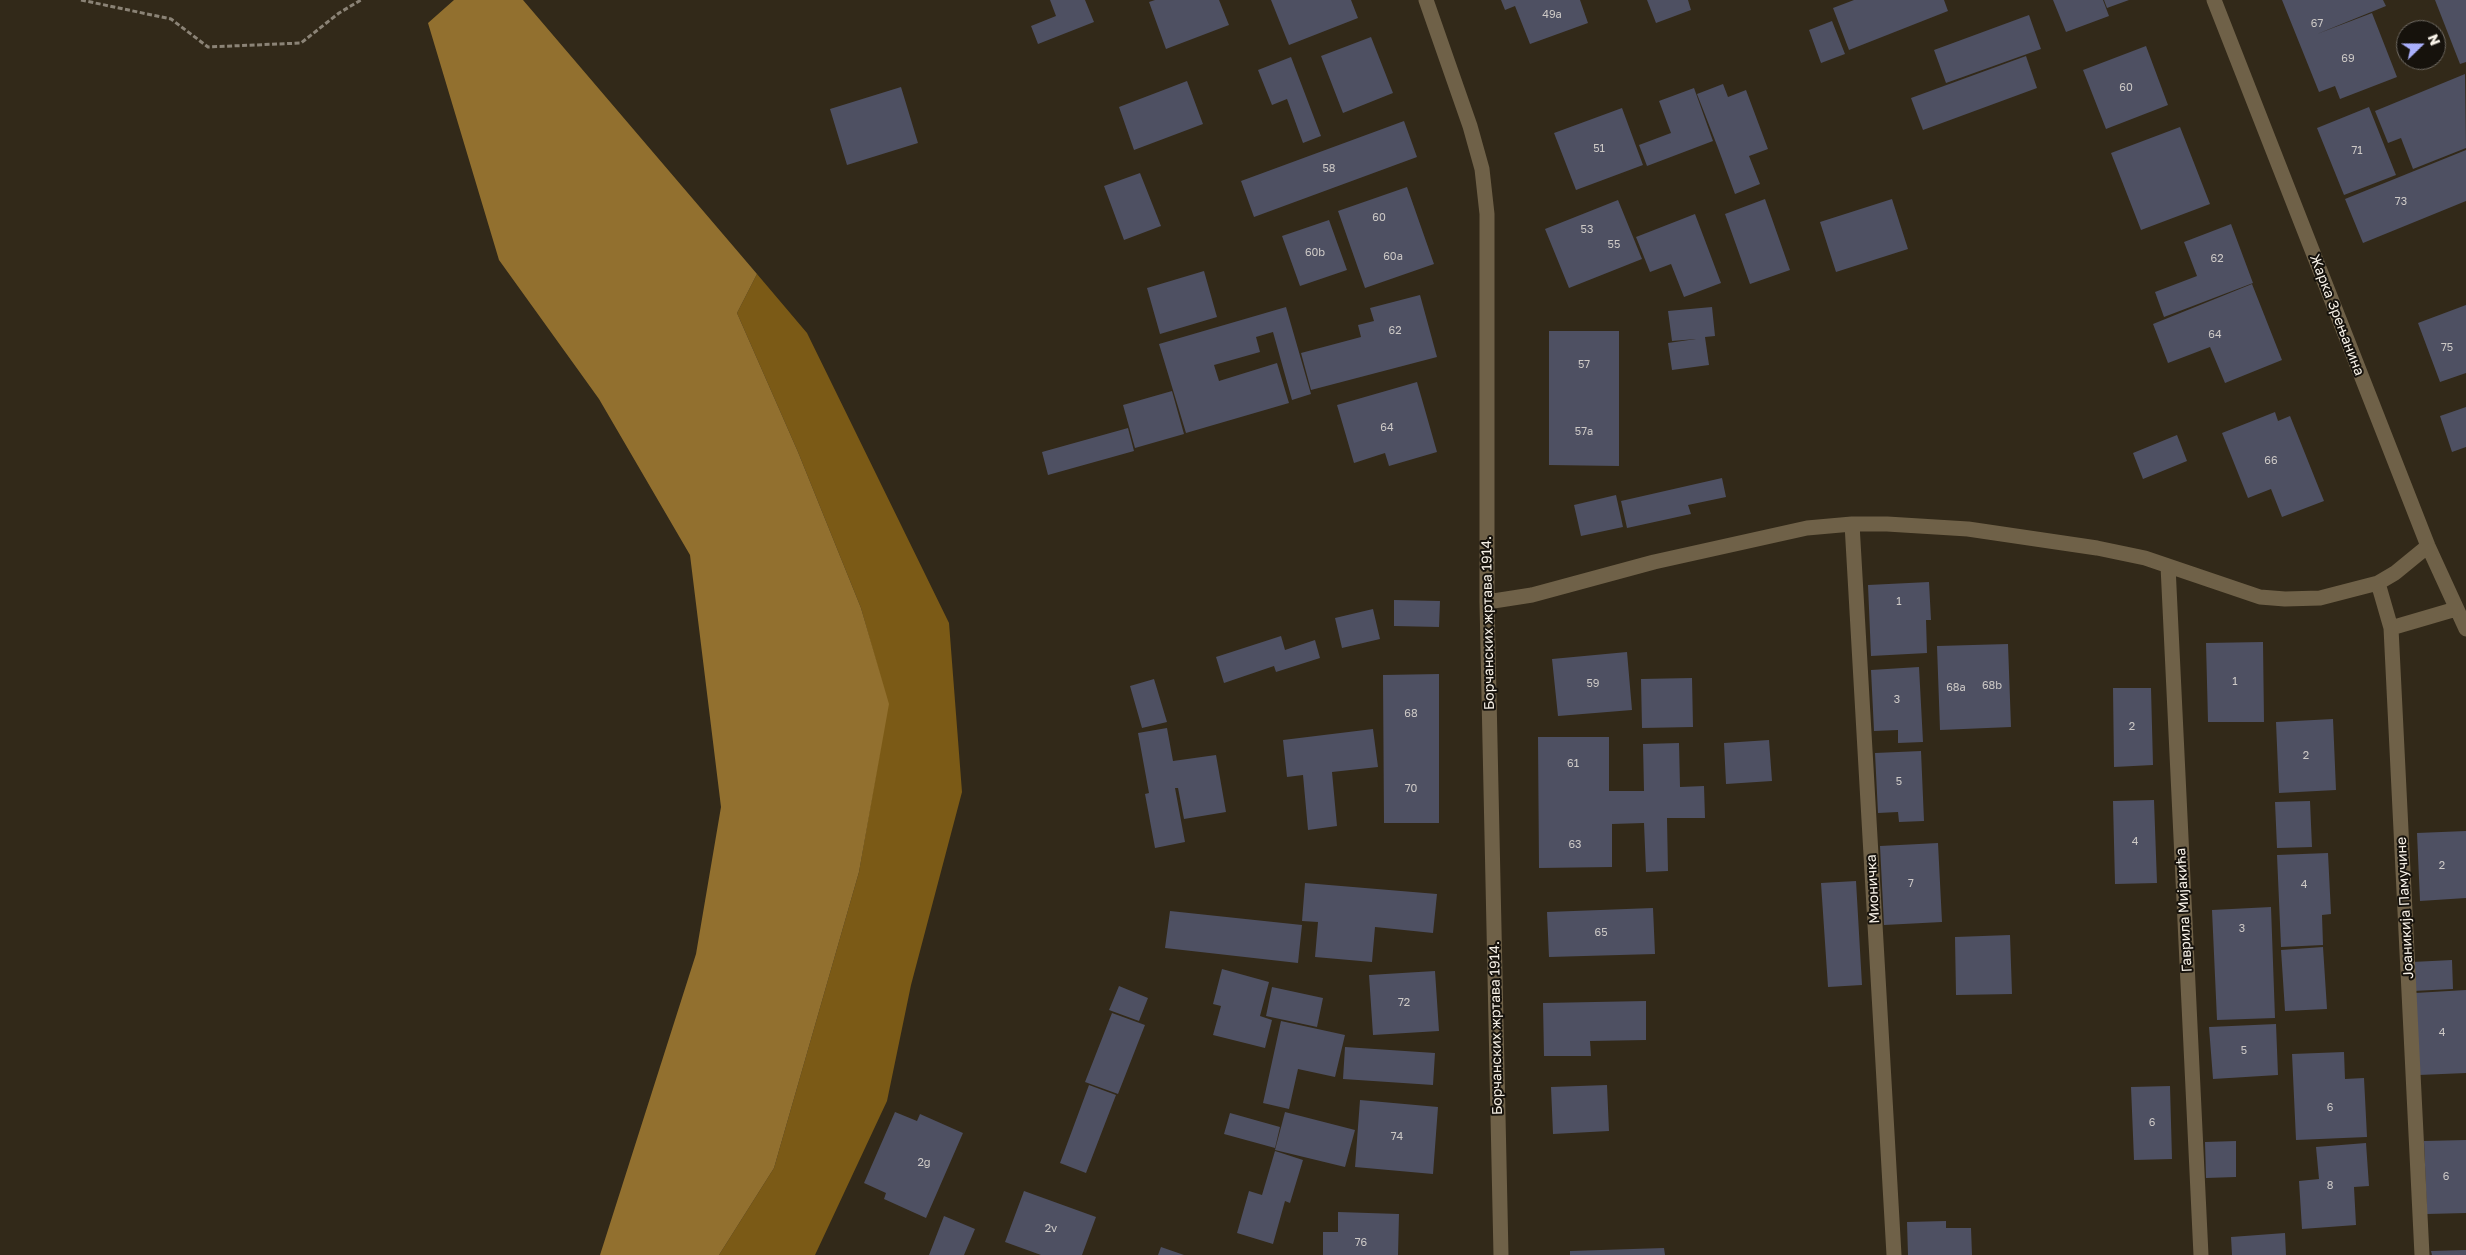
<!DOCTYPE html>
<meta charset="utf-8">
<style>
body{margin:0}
#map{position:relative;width:2466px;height:1255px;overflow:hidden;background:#322919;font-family:"Golos Text",sans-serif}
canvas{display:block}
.north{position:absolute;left:2396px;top:20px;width:50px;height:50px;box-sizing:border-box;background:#16120c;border:1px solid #706b64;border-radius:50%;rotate:68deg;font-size:14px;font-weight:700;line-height:20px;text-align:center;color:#f7f1e7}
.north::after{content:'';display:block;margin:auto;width:18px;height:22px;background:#aab0fc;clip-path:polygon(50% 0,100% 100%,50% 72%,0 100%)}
</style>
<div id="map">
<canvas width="2466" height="1255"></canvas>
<div class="north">N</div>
</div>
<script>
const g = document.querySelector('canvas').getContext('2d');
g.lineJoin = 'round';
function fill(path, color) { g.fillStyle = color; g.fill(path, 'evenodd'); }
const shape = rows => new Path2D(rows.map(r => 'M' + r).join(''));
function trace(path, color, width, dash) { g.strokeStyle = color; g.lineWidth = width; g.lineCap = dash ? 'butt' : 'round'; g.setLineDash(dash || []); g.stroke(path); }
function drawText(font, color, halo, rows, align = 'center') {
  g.font = font + ' "Golos Text",sans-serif'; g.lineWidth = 4; g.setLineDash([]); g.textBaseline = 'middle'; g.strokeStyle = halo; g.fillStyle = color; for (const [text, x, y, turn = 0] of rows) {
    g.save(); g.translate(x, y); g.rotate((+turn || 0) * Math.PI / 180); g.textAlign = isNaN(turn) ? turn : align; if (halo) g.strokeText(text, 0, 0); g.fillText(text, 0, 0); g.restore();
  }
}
fill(shape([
 [757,274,807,333,949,623,962,792,911,985,887,1101,815,1255,719,1255,774,1168,859,872,888,704,861,608,798,452,737,313]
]), '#7b5a16');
fill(shape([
 [454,0,523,0,757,274,737,313,798,452,861,608,889,704,859,872,774,1168,719,1255,600,1255,696,954,721,807,690,555,599,399,499,260,428,23]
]), '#92702f');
fill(shape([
 [1050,0,1085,0,1094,22,1038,44,1031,26,1056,16],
 [1155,0,1219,0,1229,25,1166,49,1149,2],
 [1271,0,1351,0,1358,18,1289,45],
 [1501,0,1580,0,1588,23,1530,44,1515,6,1505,10],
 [1647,0,1688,0,1691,10,1656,23],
 [1854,0,1944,0,1948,11,1849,50,1833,8],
 [2053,0,2103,0,2109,16,2066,32],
 [2104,0,2129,0,2107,8],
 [2282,0,2383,0,2386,6,2317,34,2372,13,2397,77,2340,99,2335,86,2319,92],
 [2435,0,2466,0,2466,62,2460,64],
 [2029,15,2041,49,1946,83,1934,50],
 [1832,21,1845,54,1821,63,1809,30],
 [1371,37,1393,93,1343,113,1321,56],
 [2146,46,2168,105,2106,129,2083,70],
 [2026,56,2037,88,1923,130,1911,98],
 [1291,57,1321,136,1303,143,1287,99,1272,105,1258,70],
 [2465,74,2466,148,2413,169,2401,138,2388,143,2375,111],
 [1187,81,1203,124,1134,150,1119,107],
 [1723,84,1728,97,1746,90,1768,149,1749,156,1760,184,1735,194,1718,148,1743,138,1718,148,1697,94],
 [901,87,918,143,847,165,830,109],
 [1694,88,1713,141,1647,166,1639,145,1671,133,1659,101],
 [2369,107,2396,175,2344,195,2317,128],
 [1622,108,1643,165,1576,190,1554,133],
 [1404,121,1417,157,1254,217,1241,181],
 [2180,127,2210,204,2141,230,2111,153],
 [2466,150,2466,201,2363,243,2345,199],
 [1140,173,1161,226,1124,240,1104,186],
 [1407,187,1434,264,1365,288,1338,211],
 [1765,199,1790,270,1750,284,1725,214],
 [1892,199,1908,249,1836,272,1820,222],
 [1618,200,1642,259,1569,288,1545,229],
 [1695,214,1721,283,1684,297,1671,264,1650,272,1636,237],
 [1329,220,1347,270,1300,286,1282,236],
 [2231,224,2253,283,2164,317,2155,292,2197,276,2184,242],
 [1204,271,1217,317,1160,334,1147,288],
 [2252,284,2282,360,2225,383,2210,347,2168,363,2153,324],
 [1420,295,1437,357,1311,390,1301,353,1361,337,1358,325,1374,321,1370,308],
 [2466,305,2466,373,2440,382,2418,323],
 [1286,307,1311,394,1292,400,1273,332,1256,337,1260,352,1214,365,1219,381,1277,363,1289,403,1186,433,1159,344],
 [1712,307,1715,336,1705,337,1709,365,1672,370,1668,343,1696,339,1672,341,1668,311],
 [1549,331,1619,331,1619,466,1549,465],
 [1417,382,1437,452,1389,466,1385,453,1354,463,1337,405],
 [1172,391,1184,434,1135,448,1123,405],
 [2466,407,2466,447,2452,452,2440,416],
 [2275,412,2278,421,2290,416,2324,501,2282,517,2271,489,2248,498,2222,433],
 [1128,428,1134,451,1048,475,1042,452],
 [2177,435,2187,461,2143,479,2133,453],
 [1722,478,1726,497,1688,505,1691,514,1627,528,1621,501],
 [1616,495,1623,527,1581,536,1574,505],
 [1929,582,1931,620,1926,620,1927,653,1871,656,1868,585],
 [1394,600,1440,601,1439,627,1394,626],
 [1373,609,1380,639,1342,648,1335,618],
 [1281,636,1285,650,1315,640,1320,658,1276,672,1274,666,1224,683,1216,657],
 [2263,642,2264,722,2208,722,2206,643],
 [2008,644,2011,727,1940,730,1937,646],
 [1627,652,1632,710,1558,716,1552,659],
 [1919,667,1923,742,1898,743,1898,730,1874,731,1871,670],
 [1439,674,1439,823,1384,823,1383,675],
 [1692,678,1693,727,1642,728,1641,679],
 [1154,679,1167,722,1142,728,1130,686],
 [2113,688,2151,688,2153,765,2114,767],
 [2333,719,2336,790,2279,793,2276,722],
 [1167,728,1173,761,1216,755,1226,812,1184,819,1178,788,1175,788,1185,842,1155,848,1145,794,1149,793,1138,733],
 [1373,729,1378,767,1332,772,1337,826,1308,830,1303,775,1287,777,1283,740],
 [1538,737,1609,737,1609,791,1644,791,1643,744,1679,743,1680,787,1704,786,1705,818,1667,818,1668,871,1646,872,1644,823,1612,824,1612,867,1539,868],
 [1769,740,1772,781,1726,784,1724,743],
 [1921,751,1924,821,1899,822,1898,812,1878,813,1875,753],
 [2154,800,2157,883,2115,884,2113,801],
 [2310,801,2312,847,2277,848,2275,802],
 [2466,831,2466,898,2420,901,2417,833],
 [1938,843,1942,922,1884,925,1880,846],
 [2328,853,2331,914,2322,915,2323,945,2281,947,2277,855],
 [1856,881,1862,985,1828,987,1821,883],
 [1305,883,1437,894,1433,933,1375,927,1372,962,1315,957,1318,922,1302,921],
 [2271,907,2275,1018,2217,1020,2212,910],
 [1653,908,1655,954,1549,957,1547,912],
 [1170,911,1302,925,1298,963,1165,948],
 [2010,935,2012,994,1956,995,1955,937],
 [2323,947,2327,1009,2285,1011,2281,950],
 [2452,960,2453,989,2413,991,2412,962],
 [1222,969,1269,982,1260,1016,1272,1020,1265,1048,1213,1035,1221,1006,1213,1004],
 [1435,971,1439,1031,1373,1035,1369,975],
 [1119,986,1148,998,1139,1021,1109,1010],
 [1272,987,1323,998,1317,1027,1266,1016],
 [2466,990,2466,1073,2419,1075,2415,993],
 [1646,1001,1646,1040,1590,1041,1591,1056,1544,1056,1543,1003],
 [1112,1013,1145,1025,1118,1094,1085,1082],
 [1281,1021,1345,1035,1335,1077,1298,1069,1289,1109,1263,1103],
 [2276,1024,2278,1075,2213,1079,2209,1027],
 [1345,1047,1435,1053,1433,1085,1343,1079],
 [2344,1052,2345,1079,2364,1078,2367,1137,2296,1140,2292,1054],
 [1089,1085,1116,1095,1086,1173,1060,1163],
 [1607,1085,1609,1131,1553,1134,1551,1087],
 [2170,1086,2172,1159,2134,1160,2131,1087],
 [1360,1100,1438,1107,1433,1174,1355,1167],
 [895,1112,917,1121,920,1114,963,1133,926,1218,884,1199,886,1193,864,1183],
 [1285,1112,1355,1130,1345,1167,1275,1150],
 [1230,1113,1280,1127,1275,1148,1224,1134],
 [2466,1140,2466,1213,2427,1214,2424,1141],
 [2236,1141,2236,1177,2206,1178,2205,1142],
 [2366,1143,2369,1186,2354,1187,2356,1225,2302,1229,2299,1181,2319,1179,2316,1147],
 [1275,1151,1303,1160,1290,1203,1285,1201,1273,1244,1237,1233,1249,1191,1262,1195],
 [1024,1191,1096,1217,1082,1255,1041,1255,1005,1242],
 [1338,1212,1399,1214,1398,1255,1323,1255,1323,1232,1338,1232],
 [944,1216,975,1229,964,1255,929,1255],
 [1946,1221,1946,1228,1971,1228,1972,1255,1908,1255,1907,1222],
 [2285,1233,2286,1255,2232,1255,2231,1237],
 [1161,1247,1184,1255,1158,1255],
 [1664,1248,1665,1255,1570,1255,1570,1251],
 [2466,1250,2466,1255,2432,1255,2431,1251]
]), '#4e5062');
trace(shape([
 [81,0,171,19,208,47,301,43,339,13,361,0]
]), '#8b8376', 3, [5, 2.5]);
trace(shape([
 [1426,0,1470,126,1482,169,1487,214,1487,602,1501,1255],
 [2214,0,2428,546,2466,629],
 [1852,524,1894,1255],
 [2168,566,2201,1255],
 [2378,583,2391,628],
 [1487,602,1532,595,1654,562,1807,528,1852,524,1887,524,1968,529,2097,548,2145,558,2260,597,2285,599,2320,598,2378,583,2395,573,2428,546],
 [2422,1255,2391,628,2456,609]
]), '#6f6148', 15);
drawText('11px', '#cdc9c6', null, [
 ["49a",1552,15],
 ["67",2317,24],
 ["69",2348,59],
 ["60",2126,88],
 ["51",1599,149],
 ["71",2357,151],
 ["58",1329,169],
 ["73",2401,202],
 ["60",1379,218],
 ["53",1587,230],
 ["55",1614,245],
 ["60b",1315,253],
 ["60a",1393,257],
 ["62",2217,259],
 ["62",1395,331],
 ["64",2215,335],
 ["75",2447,348],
 ["57",1584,365],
 ["64",1387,428],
 ["57a",1584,432],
 ["66",2271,461],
 ["1",1899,602],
 ["1",2235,682],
 ["59",1593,684],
 ["68b",1992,686],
 ["68a",1956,688],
 ["3",1897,700],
 ["68",1411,714],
 ["2",2132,727],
 ["2",2306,756],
 ["61",1573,764],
 ["5",1899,782],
 ["70",1411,789],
 ["4",2135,842],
 ["63",1575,845],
 ["2",2442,866],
 ["7",1911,884],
 ["4",2304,885],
 ["3",2242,929],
 ["65",1601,933],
 ["72",1404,1003],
 ["4",2442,1033],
 ["5",2244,1051],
 ["6",2330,1108],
 ["6",2152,1123],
 ["74",1397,1137],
 ["2g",924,1163],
 ["6",2446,1177],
 ["8",2330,1186],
 ["2v",1051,1229],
 ["76",1361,1243]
]);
drawText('14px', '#f7f1e7', '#16120c', [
 ["Жарка Зрењанина",2337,315,69],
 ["Борчанских жртава 1914.",1488,623,-91],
 ["Мионичка",1873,889,-93],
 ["Јоаникија Памучине",2405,908,-93],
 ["Гаврила Мијакића",2184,910,-93],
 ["Борчанских жртава 1914.",1496,1028,-91]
]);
</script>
